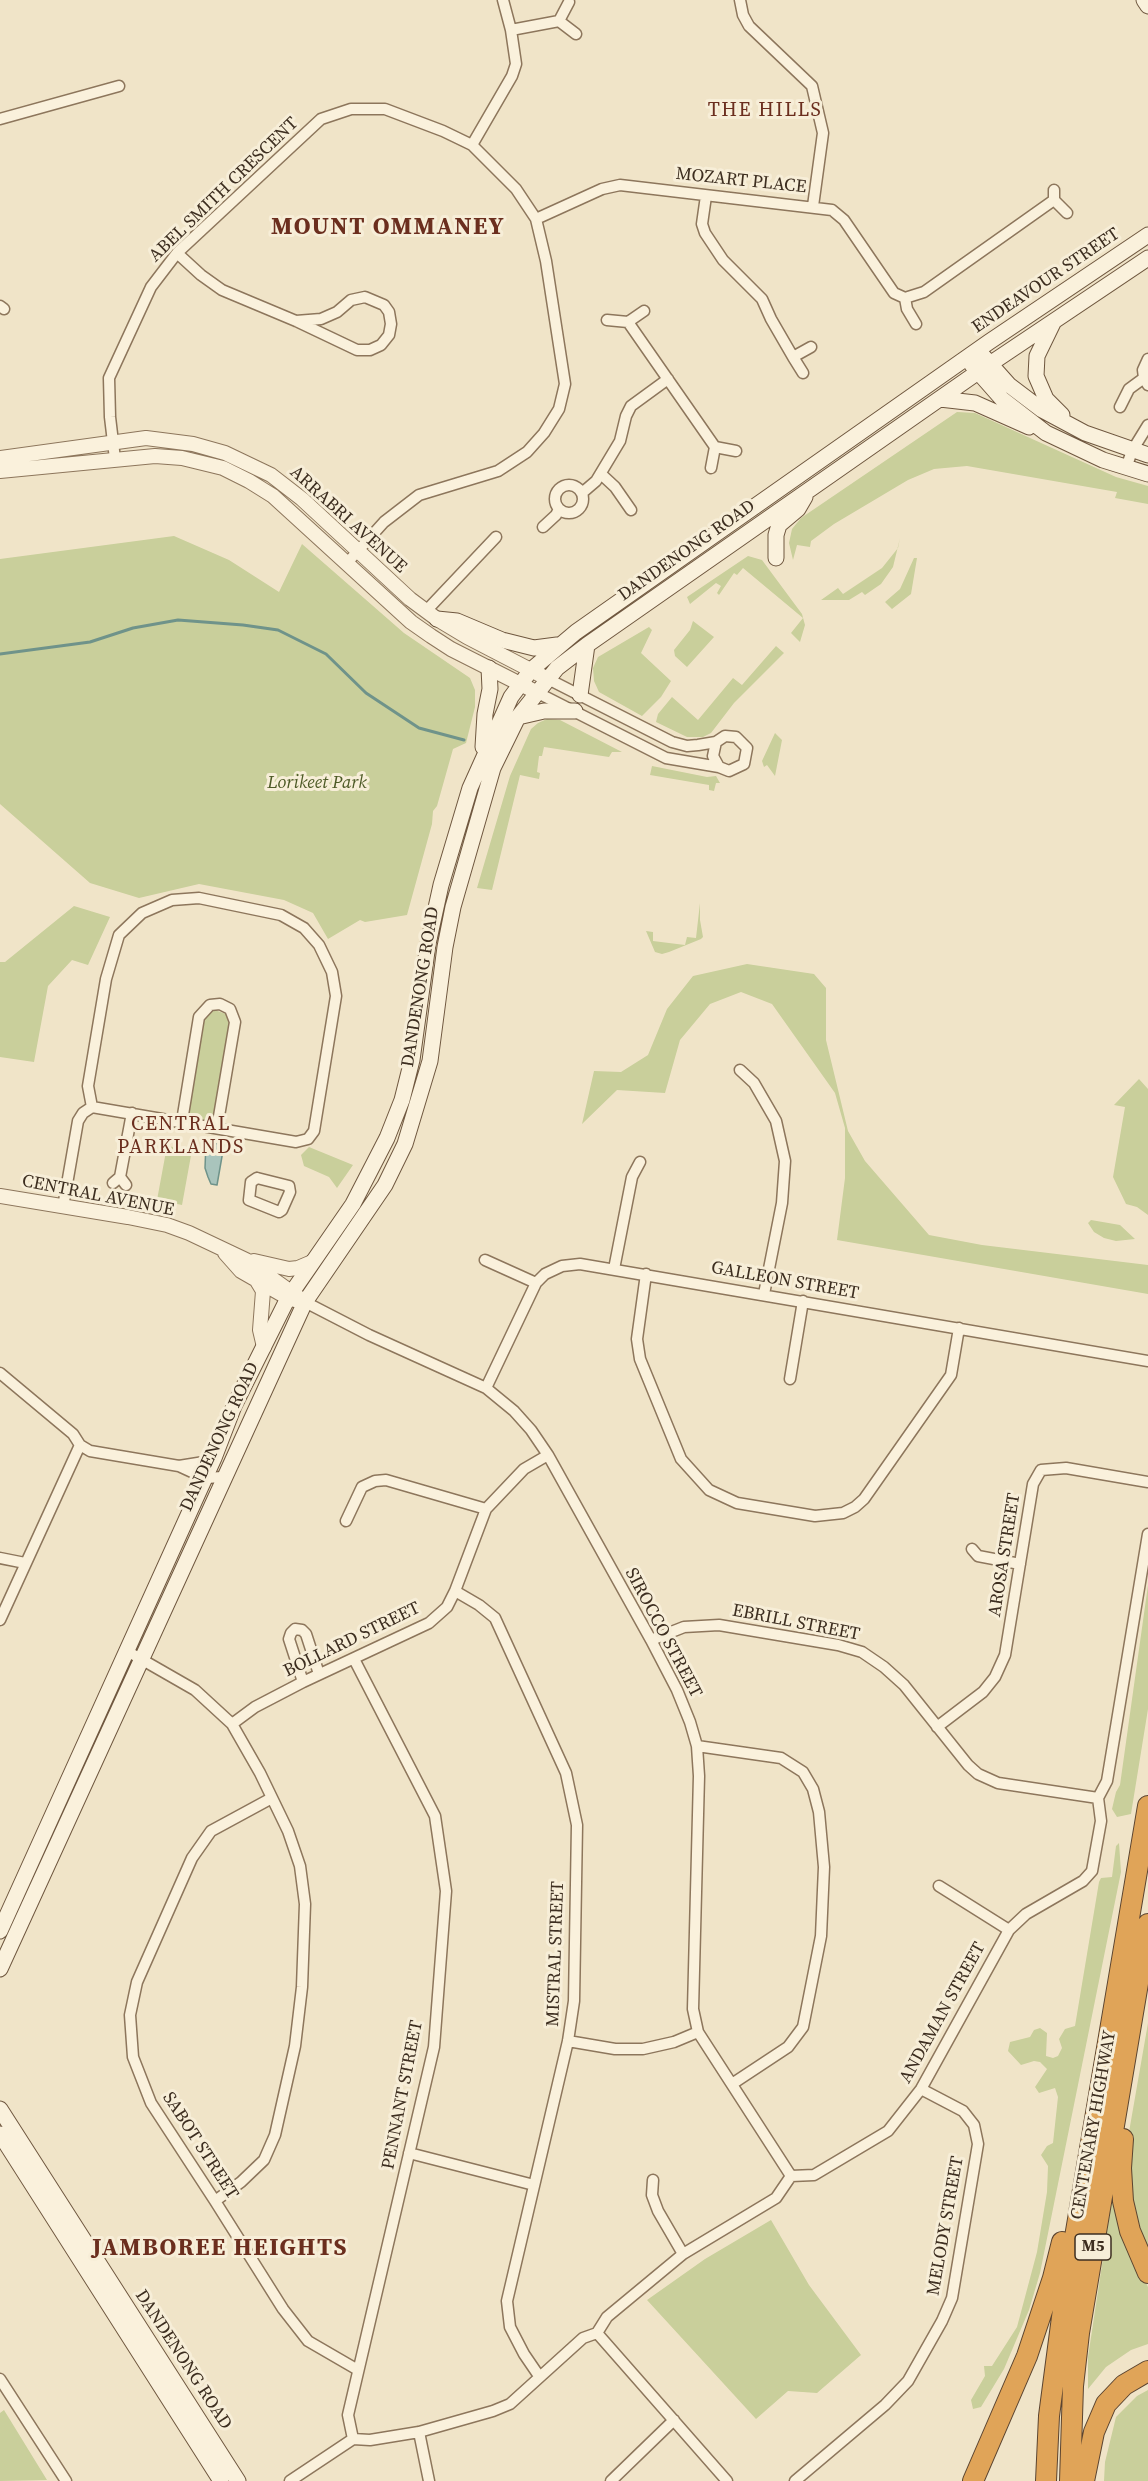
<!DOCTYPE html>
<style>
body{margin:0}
canvas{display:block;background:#f0e4c8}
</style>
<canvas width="1148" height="2481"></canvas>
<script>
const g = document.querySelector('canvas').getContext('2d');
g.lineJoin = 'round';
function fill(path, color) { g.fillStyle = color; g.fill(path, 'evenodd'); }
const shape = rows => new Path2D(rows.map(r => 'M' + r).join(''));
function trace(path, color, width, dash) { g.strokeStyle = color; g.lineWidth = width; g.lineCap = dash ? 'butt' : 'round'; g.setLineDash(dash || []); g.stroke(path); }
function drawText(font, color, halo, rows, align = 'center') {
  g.font = font + ' "Source Serif 4",serif'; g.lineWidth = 6; g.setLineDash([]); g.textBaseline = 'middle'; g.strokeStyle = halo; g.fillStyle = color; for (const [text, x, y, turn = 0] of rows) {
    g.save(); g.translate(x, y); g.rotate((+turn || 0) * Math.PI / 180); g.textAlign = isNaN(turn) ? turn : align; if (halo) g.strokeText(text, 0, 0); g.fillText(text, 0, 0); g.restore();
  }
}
fill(shape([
 [957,412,975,413,1116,477,1148,486,1148,504,1115,498,1117,492,967,466,934,469,908,480,834,524,811,541,810,547,797,545,793,560,789,543,792,529,801,518],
 [174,536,229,560,279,592,302,544,404,633,470,678,475,690,475,707,466,743,453,749,437,806,433,811,432,824,407,915,365,922,360,920,328,939,313,913,284,900,199,884,139,898,90,883,0,804,0,559],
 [900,538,893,567,881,584,865,595,862,592,849,600,821,600,838,588,843,594,882,568,898,548],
 [748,556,762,560,802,614,805,625,800,642,791,633,803,618,743,568,737,575,734,573,719,595,717,593,721,586,716,583,690,604,687,597],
 [914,558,917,558,911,594,892,609,885,602,900,589],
 [693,621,714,637,687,667,675,656,674,650,690,630],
 [649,627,652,630,641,653,671,681,661,697,642,716,599,692,594,681,593,668,598,657],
 [776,646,784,653,734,703,711,733,703,737,687,737,656,722,658,714,672,697,698,720,733,678,742,685],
 [547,719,560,720,622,752,612,752,609,757,544,747,542,756,539,756,537,772,540,773,539,779,520,775,492,890,477,888,510,776,531,729,538,723],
 [775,733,782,740,775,776,767,765,764,767,762,761],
 [652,766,707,777,716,776,720,783,716,783,714,791,709,790,709,785,650,775],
 [700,903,700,920,703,937,701,939,669,952,662,954,655,952,646,931,653,932,653,941,685,945,687,937,696,938],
 [74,906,110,917,88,965,72,960,48,986,34,1062,0,1057,0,962,5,962],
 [747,964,814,974,826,988,826,1040,848,1131,865,1161,929,1235,982,1245,1148,1265,1148,1294,837,1240,845,1178,845,1128,835,1093,772,1004,741,992,710,1004,680,1040,665,1093,617,1090,582,1124,594,1071,621,1072,648,1055,667,1009,693,976],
 [215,1010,226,1014,230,1023,214,1113,208,1120,197,1120,192,1117,188,1110,204,1019,211,1011],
 [1139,1079,1148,1089,1148,1215,1137,1207,1126,1204,1113,1177,1125,1107,1114,1105],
 [167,1146,192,1150,182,1205,157,1200],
 [309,1147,353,1165,337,1188,329,1177,304,1166,301,1155],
 [1091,1220,1120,1225,1135,1239,1116,1241,1104,1238,1094,1232,1088,1223],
 [1148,1585,1148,1709,1131,1814,1117,1817,1112,1809,1116,1792,1120,1785],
 [1119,1843,1121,1872,1040,2273,1029,2310,1004,2369,981,2407,973,2409,971,2400,985,2376,984,2366,992,2366,1017,2327,1037,2252,1047,2192,1048,2166,1041,2155,1047,2146,1053,2143,1058,2097,1055,2088,1039,2093,1035,2087,1047,2069,1040,2062,1034,2061,1021,2065,1008,2051,1010,2042,1030,2037,1034,2030,1040,2028,1047,2033,1046,2056,1053,2058,1058,2056,1062,2048,1059,2039,1065,2029,1075,2026,1099,1882,1101,1878,1112,1877,1116,1846],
 [1148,2023,1148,2258,1126,2173,1129,2132],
 [1115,2179,1124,2234,1148,2287,1148,2344,1131,2350,1106,2367,1088,2389,1088,2357],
 [771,2220,809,2285,861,2355,817,2393,788,2391,756,2419,647,2300,705,2259],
 [1148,2390,1148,2481,1104,2481,1105,2462,1116,2417,1137,2396],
 [4,2410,47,2480,0,2481,0,2413]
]), '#c9cf9b');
const water = shape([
 [206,1142,224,1145,217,1185,211,1184,208,1177,205,1168,206,1142]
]);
fill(water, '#a9c4bc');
trace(water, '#6f938a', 1.5);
trace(shape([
 [0,654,90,642,133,628,178,620,243,625,278,630,326,654,366,693,419,728,464,740]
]), '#6f938a', 3);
const minor = shape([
 [740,0,743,15,749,26,812,86,823,133,813,206],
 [569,2,559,21,576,34],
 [511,30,559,21],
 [0,119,119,86],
 [472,145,512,76,516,64,511,30,503,0],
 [1054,190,1054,200,1067,213],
 [706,196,702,224,705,233,723,260,762,299,771,319,793,357],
 [536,219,602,189,620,185,832,210,844,220,894,293,905,298,924,292,1054,200],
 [177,253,201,275,222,290,296,321,357,350,370,350,381,345,389,335,391,324,389,312,384,305,365,297,351,300,337,312,321,319,296,321],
 [905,298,907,309,916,324],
 [0,306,4,309],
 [607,320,628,322,644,311],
 [628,322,715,447],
 [1148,359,1143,370,1144,378,1148,385],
 [803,373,793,357,811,347],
 [1120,407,1129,389,1144,378],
 [115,459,110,417,109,378,151,287,177,253,321,119,351,109,385,109,443,131,472,145,516,189,536,219,546,261,565,384,559,409,544,433,527,452,498,471,419,495,384,522,347,563],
 [711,468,715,447,736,451],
 [1126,468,1132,451,1148,425],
 [601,474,615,487,631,510],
 '555 499a14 14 0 1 1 28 0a14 14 0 1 1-28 0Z',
 [582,493,596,481,620,441,626,416,631,406,668,379],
 [543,527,556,515,559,509],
 [426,611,496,537],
 [548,679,672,742,687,746,698,745,716,742,725,736,736,737,747,748,744,764,729,771,719,767,713,756,716,742],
 [536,692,666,758,719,767],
 [740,1070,754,1083,776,1121,785,1161,782,1203,764,1294],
 [182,1121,199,1017,210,1005,220,1004,230,1009,235,1022,217,1128],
 [120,1177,132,1113],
 [257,1178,289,1186,290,1192,282,1210,279,1212,249,1200,251,1182,257,1178],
 [113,1183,120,1177,126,1185],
 [63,1207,78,1121,83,1113,92,1107,88,1086,106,979,119,935,142,913,172,900,199,898,281,915,304,928,319,945,332,972,336,996,314,1131,308,1139,296,1142,92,1107],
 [485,1260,536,1283],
 [614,1269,632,1177,640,1162],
 [646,1274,637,1339,640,1359,681,1459,709,1490,737,1503,815,1516,843,1513,855,1507,864,1499,951,1375,959,1328],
 [305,1302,369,1335,486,1388,514,1411,531,1430,548,1455,651,1640,677,1690,690,1722,697,1746,699,1776,693,2009,698,2032,791,2176],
 [0,1373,73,1434,80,1445,90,1451,179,1466,205,1478,223,1477],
 [790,1379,803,1301],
 [486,1388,536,1283,545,1274,562,1266,580,1264,1148,1361],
 [179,1466,204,1462,214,1458],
 [346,1521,362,1487,375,1481,386,1480,486,1509],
 [972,1549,978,1556,1020,1564],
 [0,1558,25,1563],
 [455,1591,479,1605,495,1618,566,1773,577,1825,574,2001,568,2041,507,2301,510,2327,524,2354,539,2376],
 [0,1620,80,1445],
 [651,1640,684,1627,719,1625,838,1645,862,1652,884,1667,904,1685,968,1765,978,1774,998,1783,1098,1798],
 [127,1651,195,1690,232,1724,260,1773,288,1831,300,1866,305,1904,302,1987,295,2046,275,2135,264,2160,241,2182,215,2201],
 [303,1682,289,1639,291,1633,295,1629,302,1630,306,1634,319,1674],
 [232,1724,255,1707,303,1682,429,1623,447,1607,455,1591,486,1509,524,1469,548,1455],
 [937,1727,983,1692,995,1677,1005,1655,1033,1484,1041,1470,1066,1468,1148,1482],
 [697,1746,781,1758,803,1772,813,1789,819,1812,824,1867,821,1936,803,2027,788,2047,732,2084],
 [270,1799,211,1831,192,1858,137,1982,130,2015,133,2057,151,2103,215,2201,283,2309,308,2341,358,2370],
 [939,1886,1009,1930],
 [568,2041,615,2049,643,2049,674,2042,698,2032],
 [409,2153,534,2185],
 [653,2180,652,2195,658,2211,683,2254],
 [597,2333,727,2481],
 [0,2379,66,2481],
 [419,2432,429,2481],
 [353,2439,370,2440,419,2432,493,2411,510,2404,583,2338,597,2333,607,2317,683,2254,776,2198,791,2176,814,2175,888,2131,921,2089,1009,1930,1026,1914,1083,1881,1092,1871,1101,1821,1098,1798,1107,1781,1148,1534],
 [353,2439,348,2415,434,2047,446,1891,435,1816,354,1659],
 [290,2481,353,2439],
 [611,2481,674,2420],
 [795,2481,885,2405,908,2381,942,2321,952,2298,978,2144,974,2125,963,2111,921,2089]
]);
const tertiary = shape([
 [0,458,146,438,193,444,225,453,271,475,302,499,410,599,437,619,467,637,548,679],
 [0,471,155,456,182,458,223,468,249,481,273,496,411,622,431,636,451,649,536,692],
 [0,1196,128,1217,167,1225,189,1233,246,1260,305,1302],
 [225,1253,241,1271,288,1298,295,1300],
 [254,1261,289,1269,298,1268,312,1262],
 [257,1281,263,1291,260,1330,264,1347]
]);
const secondary = shape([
 [1144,0,1148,6],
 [1053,323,1037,356,1036,376,1046,399,1062,415],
 [984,357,1009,385,1042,410,1085,433,1148,455],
 [972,365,1002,399,1046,433,1103,460,1148,474],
 [940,399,975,403,1029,427],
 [776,558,776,535,779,525,798,509,805,497],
 [437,619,457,621,502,640,534,648,557,645],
 [580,695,587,645],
 [518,717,544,711,575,711],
 [483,747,485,714,490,689,489,668],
 [0,1931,214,1458,234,1406,288,1298,353,1204,387,1138,402,1100,412,1060,428,944,441,885,470,788,511,697,531,670,576,632,989,342,1148,235],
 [0,1969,305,1302,385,1185,405,1144,430,1061,445,947,453,907,493,768,518,717,557,668,587,645,978,372,1148,258],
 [0,2109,238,2481],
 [0,2134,221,2481]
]);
const motorway = shape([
 [1123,2139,1121,2168,1123,2201,1130,2231,1148,2273],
 [973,2481,1027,2356,1053,2278,1062,2242],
 [1046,2481,1049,2416,1064,2302,1148,1806],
 [1070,2481,1073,2386,1079,2333,1148,1924],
 [1084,2481,1094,2432,1106,2404,1124,2385,1148,2371]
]);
trace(minor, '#8d765c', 13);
trace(tertiary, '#8d765c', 16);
trace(secondary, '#6f573f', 17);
trace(motorway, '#5b4430', 22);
trace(minor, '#faf1dc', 10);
trace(tertiary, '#faf1dc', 14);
trace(secondary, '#faf1dc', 15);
trace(motorway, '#e0a458', 20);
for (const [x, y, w] of [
 [1093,2247,36]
]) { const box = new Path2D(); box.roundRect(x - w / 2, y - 13, w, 26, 4.5); g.fillStyle = '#f7eed8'; g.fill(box); trace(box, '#3d2e20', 1.5); }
drawText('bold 16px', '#3d2e20', null, [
 ["M5",1093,2247]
]);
drawText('18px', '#3d2e20', '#f7eed8', [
 ["MOZART PLACE",741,181,6],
 ["ABEL SMITH CRESCENT",224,190,-44],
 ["ENDEAVOUR STREET",1046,281,-34],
 ["ARRABRI AVENUE",348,520,42],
 ["DANDENONG ROAD",687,551,-35],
 ["DANDENONG ROAD",421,987,-81],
 ["CENTRAL AVENUE",98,1196,11],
 ["GALLEON STREET",785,1281,10],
 ["DANDENONG ROAD",220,1437,-65],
 ["AROSA STREET",1005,1555,-81],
 ["EBRILL STREET",796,1623,11],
 ["SIROCCO STREET",663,1633,62],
 ["BOLLARD STREET",352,1640,-26],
 ["MISTRAL STREET",556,1954,-88],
 ["ANDAMAN STREET",943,2013,-61],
 ["PENNANT STREET",403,2095,-79],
 ["CENTENARY HIGHWAY",1094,2125,-80],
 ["SABOT STREET",200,2146,57],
 ["MELODY STREET",946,2226,-80],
 ["DANDENONG ROAD",183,2360,57]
]);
drawText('italic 18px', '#4d5a26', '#f7eed8', [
 ["Lorikeet Park",317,783]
]);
g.letterSpacing = '1.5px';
drawText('20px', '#6b2e1e', '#f7eed8', [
 ["THE HILLS",765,111],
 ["CENTRAL",181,1125],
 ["PARKLANDS",181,1148]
]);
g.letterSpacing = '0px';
g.letterSpacing = '1.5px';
drawText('bold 24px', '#6b2e1e', '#f7eed8', [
 ["MOUNT OMMANEY",388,228],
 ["JAMBOREE HEIGHTS",220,2249]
]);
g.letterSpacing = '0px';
</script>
